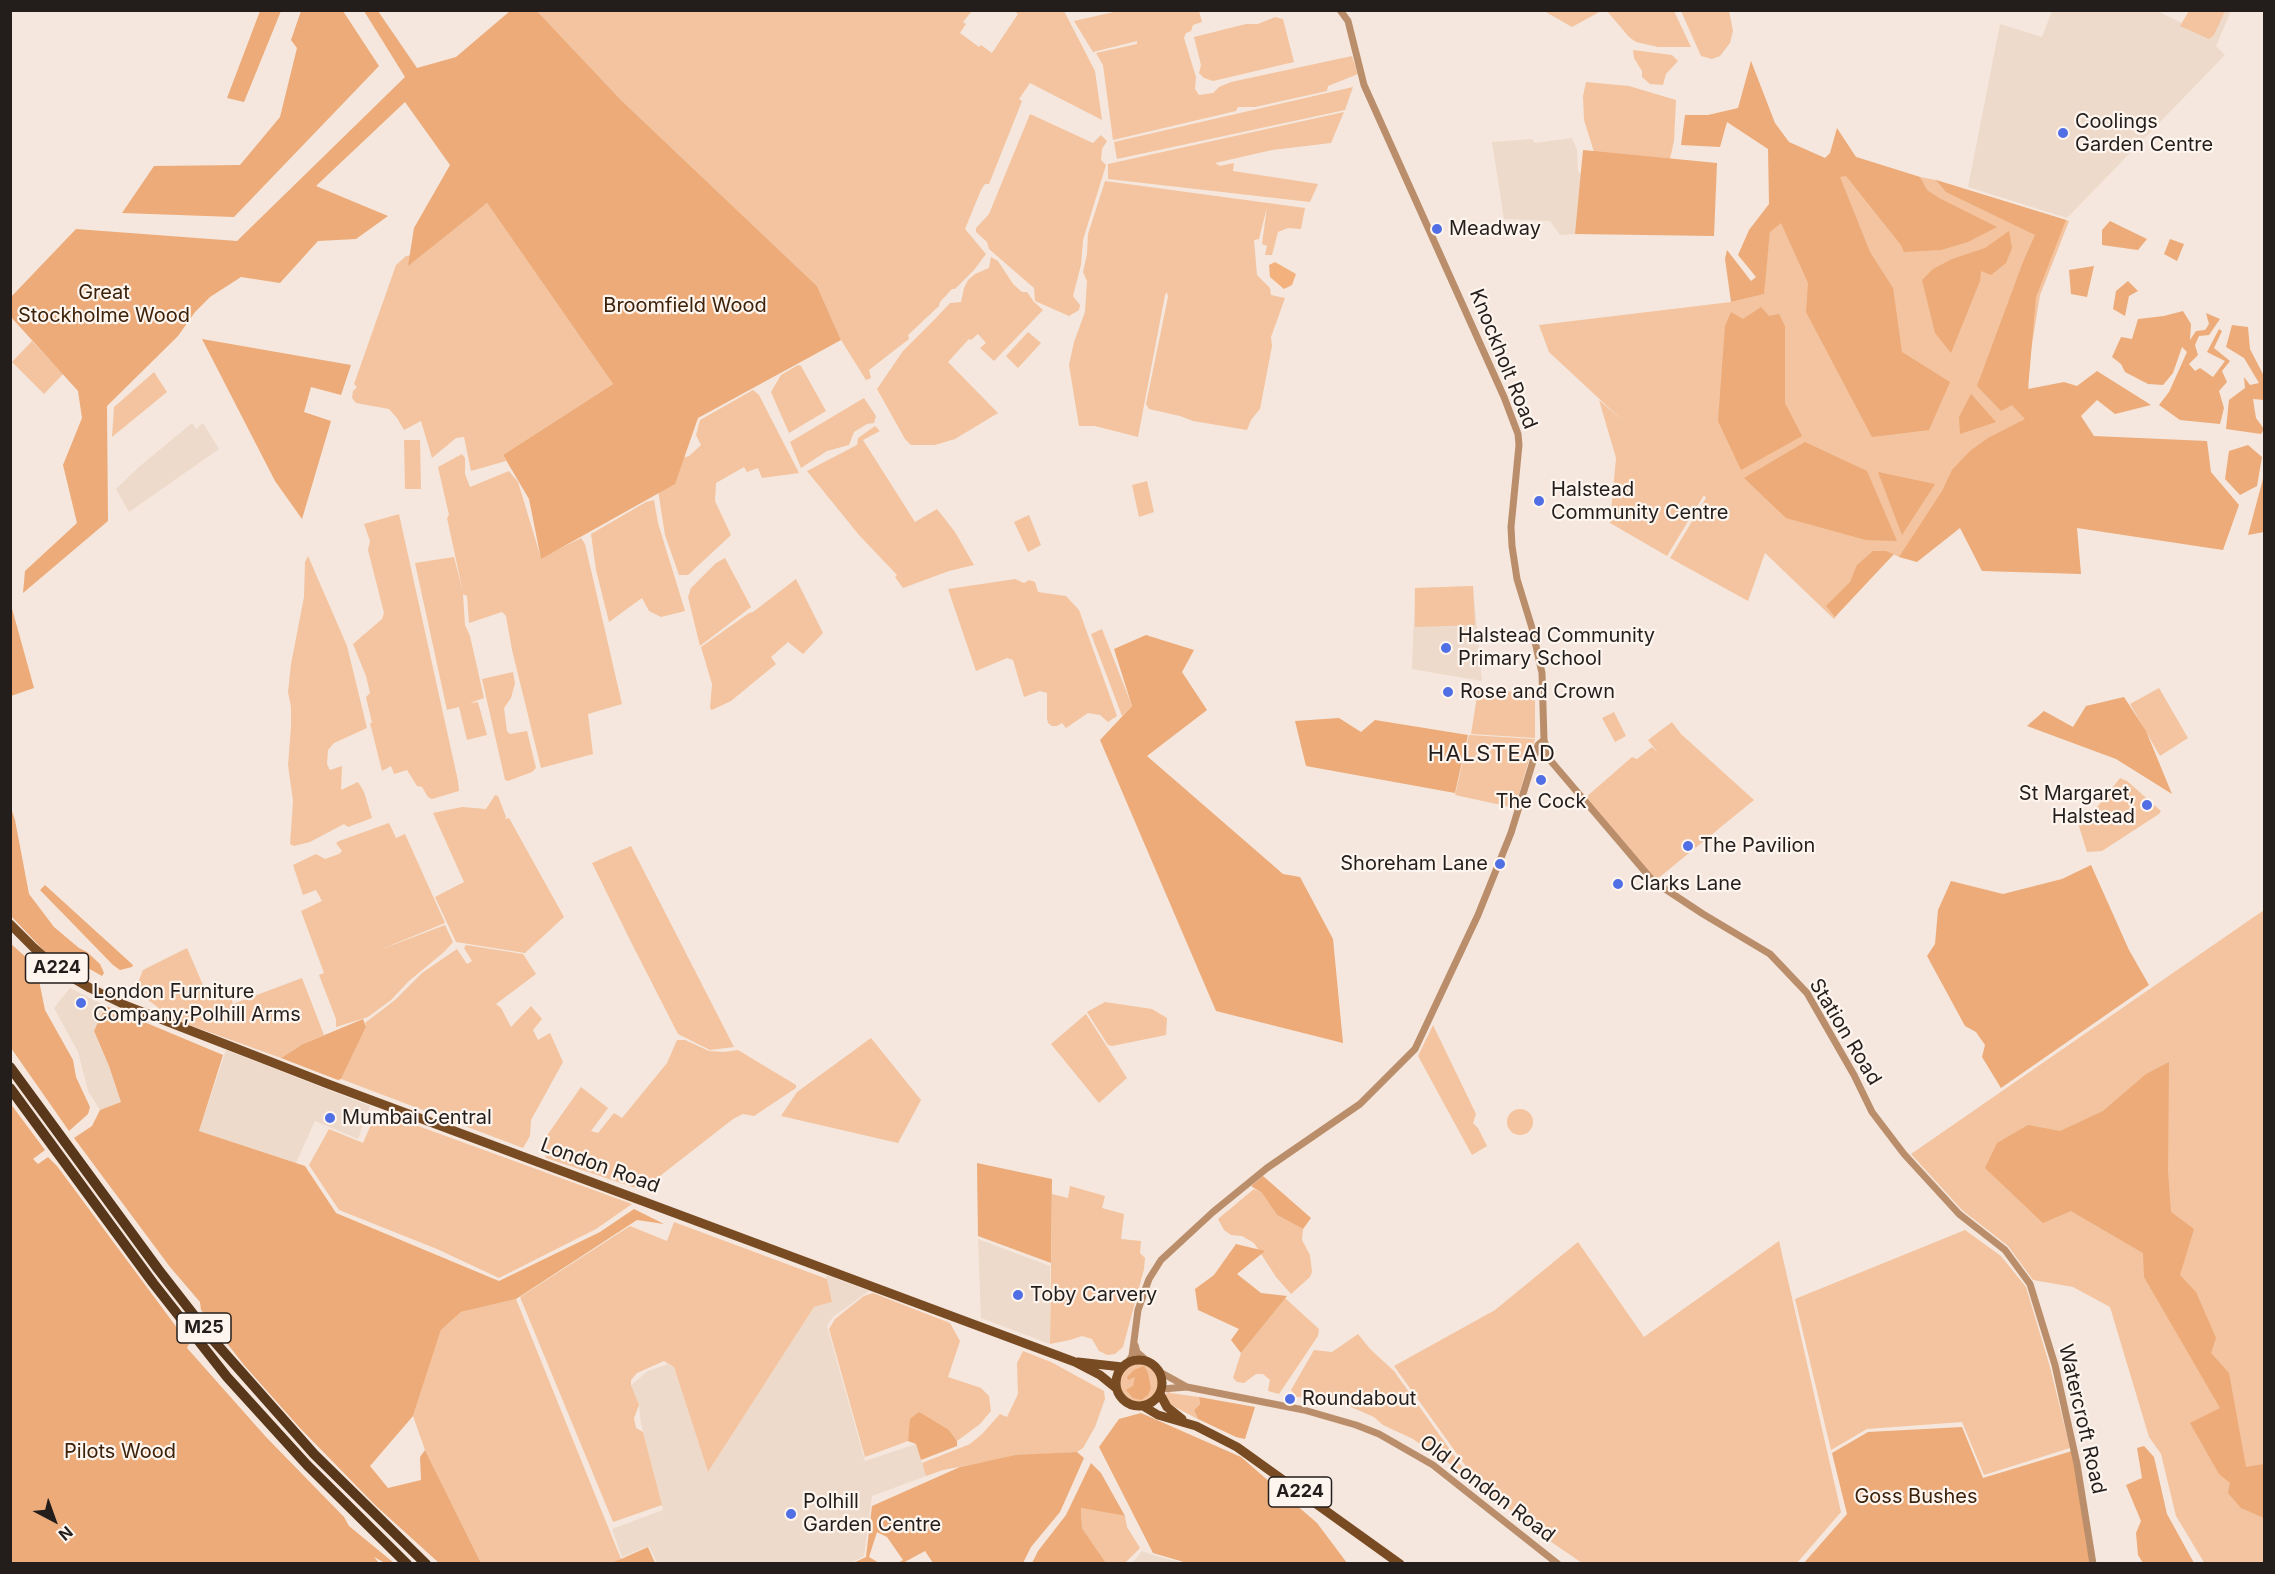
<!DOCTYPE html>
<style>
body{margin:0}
#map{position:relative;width:2275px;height:1574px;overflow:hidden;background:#f5e7dd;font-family:Inter,sans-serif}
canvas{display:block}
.frame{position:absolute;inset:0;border:12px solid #231e1b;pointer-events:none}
.north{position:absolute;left:24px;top:1490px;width:60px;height:60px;-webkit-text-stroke:4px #fef5ef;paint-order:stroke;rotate:139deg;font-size:16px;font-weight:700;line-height:24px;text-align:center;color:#231e1b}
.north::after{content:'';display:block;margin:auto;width:21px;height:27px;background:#231e1b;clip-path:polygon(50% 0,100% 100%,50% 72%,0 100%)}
</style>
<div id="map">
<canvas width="2275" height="1574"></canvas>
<div class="frame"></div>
<div class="north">N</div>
</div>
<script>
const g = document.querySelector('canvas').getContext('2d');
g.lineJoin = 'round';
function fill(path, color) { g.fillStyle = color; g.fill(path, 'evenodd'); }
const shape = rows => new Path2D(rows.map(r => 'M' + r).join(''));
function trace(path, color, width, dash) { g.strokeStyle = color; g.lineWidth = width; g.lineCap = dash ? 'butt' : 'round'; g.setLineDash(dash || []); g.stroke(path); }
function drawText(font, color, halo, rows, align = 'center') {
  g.font = font + ' Inter,sans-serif'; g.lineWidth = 4.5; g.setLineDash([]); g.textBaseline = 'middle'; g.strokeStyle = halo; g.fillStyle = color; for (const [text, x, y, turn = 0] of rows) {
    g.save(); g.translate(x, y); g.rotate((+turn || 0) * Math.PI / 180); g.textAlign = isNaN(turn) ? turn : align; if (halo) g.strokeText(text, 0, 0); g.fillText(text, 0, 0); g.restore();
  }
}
fill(shape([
 [2052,11,2157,11,2182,23,2189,11,2231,11,2216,46,2225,55,2067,218,1968,187,2000,24,2042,37],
 [1572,138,1577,150,1578,172,1586,175,1593,233,1560,235,1550,221,1504,219,1492,142,1532,139,1535,143],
 [192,423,196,429,203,423,219,449,129,512,116,489,140,466],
 [1473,586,1482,681,1412,669,1415,588],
 [70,988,106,1006,94,1032,109,1066,121,1102,100,1110,88,1091,78,1052,54,1008],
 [226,1050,370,1106,358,1139,315,1121,296,1163,199,1131],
 [978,1239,1050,1266,1050,1344,981,1318],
 [826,1275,869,1291,833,1317,827,1326,865,1461,916,1444,926,1476,872,1496,864,1556,849,1564,657,1563,649,1546,622,1557,612,1529,663,1510,641,1424,639,1405,631,1385,648,1371,668,1364,674,1367,708,1472,814,1307,832,1302],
 [1142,1551,1153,1555,1183,1563,1132,1563]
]), '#eedaca');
fill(shape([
 [537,11,972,11,963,22,966,24,960,33,979,47,981,45,992,53,1018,14,1014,11,1064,11,1095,71,1102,120,1030,83,1019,99,1022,101,989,184,985,184,981,190,965,229,986,254,974,270,955,289,952,289,940,302,939,306,908,335,909,339,869,370,871,378,866,380,841,340,817,286,621,100],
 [1118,11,1199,11,1202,22,1193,25,1191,31,1186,33,1184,38,1196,77,1195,89,1199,95,1213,93,1219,87,1231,82,1352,56,1358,74,1328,86,1327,91,1255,107,1238,107,1236,111,1113,140,1103,65,1096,53,1137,44,1137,41,1093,52,1074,21],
 [1544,11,1601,11,1572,27],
 [1607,11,1674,11,1691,47,1658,47,1636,42,1629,37],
 [1681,11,1729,11,1733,31,1730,43,1720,56,1712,59,1701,56],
 [2189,11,2189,10,2225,11,2214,35,2209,39,2180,26],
 [1275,17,1283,19,1294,62,1213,81,1204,78,1199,73,1201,65,1194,37,1246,24,1258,24],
 [1633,50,1672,55,1678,61,1666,74,1663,85,1650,84,1642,77,1642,71,1634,58],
 [1586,82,1629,86,1676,100,1674,141,1670,159,1594,152,1584,120,1583,96],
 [1353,87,1345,110,1117,159,1114,142],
 [1344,112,1331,143,1272,150,1215,163,1220,166,1234,163,1233,171,1318,184,1310,202,1108,179,1108,164],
 [1030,114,1093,143,1101,135,1107,141,1102,149,1101,160,1106,165,1083,240,1081,265,1073,296,1080,305,1079,310,1069,316,1035,301,1034,288,989,249,987,242,976,232,976,228,989,214],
 [1856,157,1920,177,1936,180,2069,221,2040,295,2027,375,2033,420,1906,556,1899,557,1889,552,1869,571,1834,619,1765,553,1748,601,1670,558,1706,498,1704,495,1667,556,1610,523,1616,458,1599,400,1623,421,1549,352,1539,325,1731,302,1763,294,1770,232,1775,210],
 [1105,181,1305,208,1301,229,1288,228,1278,232,1272,255,1265,255,1267,246,1262,244,1267,207,1259,239,1254,240,1257,275,1270,288,1271,295,1285,298,1271,337,1272,346,1260,409,1251,420,1247,430,1193,421,1180,416,1149,409,1146,404,1168,297,1167,292,1165,295,1138,437,1095,426,1079,426,1069,365,1074,342,1085,312,1087,281,1083,272,1087,254,1088,234],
 [487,203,613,384,503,455,506,461,471,471,464,437,456,438,432,458,421,421,404,430,397,418,389,409,356,403,352,398,353,391,357,387,354,384,396,265,406,256,413,255],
 [991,257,998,261,1013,284,1022,292,1027,292,1034,302,1043,310,994,361,980,348,986,343,978,334,971,340,969,339,948,362,998,413,955,439,935,445,911,445,905,439,877,389,903,351,935,319,950,303,961,302,964,288,968,280,975,274,989,268],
 [1028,332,1041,343,1018,368,1006,356],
 [32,341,63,374,44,394,12,362],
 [798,365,801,366,826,411,789,433,771,392,781,375],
 [154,372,167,392,112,437,114,407],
 [753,390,759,395,799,473,762,478,758,468,747,472,744,467,716,483,715,501,731,535,688,575,679,575,665,535,657,484,676,460,689,456,701,445,696,435,700,420],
 [864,398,876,416,874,423,867,424,854,432,849,445,827,451,801,468,790,442],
 [875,426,880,431,863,440,915,522,937,509,955,532,974,565,949,571,903,588,895,577,897,575,859,535,807,471,857,445,858,438],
 [404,440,420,440,421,489,405,489],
 [462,454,465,458,465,474,470,487,509,471,518,482,541,558,581,538,585,544,622,704,588,714,593,754,541,768,512,650,506,616,502,612,469,623,467,596,463,594,465,625,470,636,484,698,470,703,478,702,487,735,467,740,459,707,447,710,415,563,454,557,463,592,447,518,449,515,438,467],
 [1147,481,1154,512,1139,517,1132,485],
 [654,500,658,523,685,611,661,617,649,611,642,598,609,622,596,570,591,534,646,502],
 [399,514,458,781,459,791,432,799,428,797,422,787,417,786,407,770,394,774,391,766,382,771,370,723,372,723,366,697,370,693,366,676,353,644,382,619,384,613,368,550,370,541,364,524],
 [1029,515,1041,545,1028,552,1014,522],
 [308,556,347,646,367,728,334,743,328,750,327,764,330,770,342,766,341,790,358,782,364,792,372,818,348,827,344,824,310,842,294,846,290,844,293,801,288,765,291,727,291,707,288,692,291,664,304,597,305,562],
 [725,558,751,607,700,646,688,597,691,588,716,563],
 [796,579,823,633,803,654,788,642,771,657,776,664,731,701,712,710,710,708,712,684,701,647,749,613,753,612],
 [1015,579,1024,583,1029,580,1035,582,1038,592,1066,596,1079,610,1117,716,1108,722,1100,715,1088,713,1066,728,1062,723,1057,726,1052,726,1048,723,1047,718,1047,693,1040,691,1024,697,1013,660,1007,658,976,671,948,589],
 [1473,586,1475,625,1415,627,1415,588],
 [1102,629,1132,706,1122,716,1091,634],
 [513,672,515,683,511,698,504,708,507,731,510,734,527,731,536,768,532,772,508,781,505,780,482,679],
 [2159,688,2188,738,2160,756,2130,704],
 [1478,690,1535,693,1535,738,1471,734],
 [1614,712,1626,736,1615,742,1602,718],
 [1672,722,1681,734,1667,745,1681,734,1754,800,1656,880,1585,798,1632,757,1637,759,1652,747,1658,753,1648,740],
 [1469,735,1535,739,1515,808,1455,795],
 [2120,778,2127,781,2161,811,2159,814,2102,851,2087,852,2078,823,2094,811],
 [495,795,498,796,506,817,505,819,509,818,564,917,525,953,456,942,435,897,464,882,433,813,462,807,486,809],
 [389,823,396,838,405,834,445,923,377,951,445,925,453,942,444,952,409,981,391,1000,368,1017,336,1027,336,1019,319,975,324,973,301,911,322,901,316,890,303,895,293,865,316,854,325,859,339,854,342,851,336,843,339,841],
 [631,846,672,926,734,1047,710,1050,678,1034,633,946,592,863],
 [2264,910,2264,1563,2205,1564,2176,1516,2161,1454,2149,1437,2110,1307,2073,1287,2033,1280,2008,1246,1962,1210,1911,1154],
 [466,945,523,954,536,974,496,1004,501,1008,511,1027,531,1006,542,1019,533,1030,538,1040,550,1033,563,1062,531,1120,530,1136,523,1148,341,1079,366,1027,365,1023,395,1000,422,973,457,949,467,964,472,961,464,948],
 [187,948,206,992,228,985,233,1004,302,978,324,1035,303,1044,281,1058,173,1019,135,990,143,970],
 [1105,1002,1152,1009,1167,1018,1166,1035,1112,1046,1108,1045,1087,1012],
 [1086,1014,1127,1078,1099,1103,1051,1044],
 [1433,1025,1476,1114,1473,1123,1478,1128,1487,1146,1472,1155,1418,1056],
 [871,1038,921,1100,898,1143,781,1116,797,1092],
 [677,1040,685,1040,709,1051,724,1052,738,1050,796,1085,796,1088,754,1116,743,1114,733,1119,642,1190,546,1158,541,1144,581,1087,608,1108,591,1131,598,1133,614,1113,622,1118,667,1063],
 '1507 1122a13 13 0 1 1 26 0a13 13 0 1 1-26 0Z',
 [377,1111,632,1204,596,1229,499,1278,437,1249,339,1210,309,1165,329,1129,363,1143],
 [1070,1186,1105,1196,1102,1208,1124,1214,1121,1239,1141,1241,1140,1253,1145,1258,1144,1269,1123,1347,1115,1354,1107,1355,1099,1351,1092,1339,1082,1336,1070,1340,1050,1344,1052,1194,1068,1198],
 [1254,1189,1262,1193,1277,1215,1303,1229,1302,1240,1310,1255,1312,1272,1310,1277,1291,1294,1276,1277,1254,1243,1242,1236,1231,1235,1224,1230,1218,1219],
 [674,1222,827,1279,832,1302,814,1307,708,1472,674,1367,664,1361,637,1373,631,1380,631,1385,639,1405,634,1418,636,1428,643,1432,662,1505,613,1522,520,1297,630,1226,667,1241],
 [1965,1230,2001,1256,2026,1287,2050,1367,2070,1448,1984,1475,1962,1422,1867,1429,1831,1450,1795,1299],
 [1779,1241,1841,1512,1797,1563,1582,1563,1544,1537,1480,1486,1394,1366,1495,1310,1578,1242,1644,1337],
 [873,1293,950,1323,960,1341,948,1377,981,1388,989,1396,991,1411,980,1424,957,1441,949,1430,911,1419,908,1441,865,1457,829,1329,835,1319,864,1296],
 [1285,1298,1319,1329,1318,1336,1279,1394,1268,1391,1270,1380,1263,1374,1256,1374,1244,1383,1237,1382,1233,1378,1241,1353],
 [516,1299,621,1559,611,1564,481,1563,425,1450,413,1416,441,1330,461,1312],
 [1358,1334,1370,1349,1394,1371,1463,1468,1463,1472,1437,1456,1413,1439,1383,1425,1374,1417,1344,1404,1303,1397,1296,1397,1291,1390,1314,1350,1332,1352],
 [1023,1351,1051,1362,1104,1391,1105,1399,1095,1427,1083,1448,1077,1452,1016,1456,943,1470,926,1476,922,1463,970,1444,982,1434,1000,1414,1007,1417,1018,1394,1017,1363],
 '1120 1383a19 19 0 1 1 38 0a19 19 0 1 1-38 0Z',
 [1169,1391,1170,1393,1199,1397,1200,1404,1194,1410,1198,1419,1171,1405,1165,1395],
 [1081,1508,1125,1516,1127,1527,1140,1548,1125,1563,1106,1563,1082,1528]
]), '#f3c49f');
fill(shape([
 [260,11,281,11,244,102,227,98],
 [301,11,343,11,379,66,234,217,122,213,154,166,240,165,280,117,297,48,291,40],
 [537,11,621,100,817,286,841,340,698,418,675,484,541,559,529,499,503,455,613,384,487,203,408,266,414,228,450,165,405,102,316,186,388,216,356,239,318,241,280,283,241,277,210,297,195,312,178,336,107,406,108,521,23,593,25,571,77,523,63,465,82,418,78,391,11,317,11,297,76,229,237,241,405,77,364,11,378,11,417,68,456,57,510,11],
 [1751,61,1775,123,1789,142,1825,158,1830,153,1837,128,1856,157,1920,177,1927,190,1939,198,1997,227,1968,242,1941,250,1904,252,1901,245,1846,176,1840,177,1870,252,1893,288,1902,352,1950,382,1929,430,1872,437,1806,312,1808,283,1781,223,1770,232,1764,294,1731,302,1725,259,1727,250,1751,281,1756,277,1738,255,1749,230,1769,204,1768,149,1727,122,1720,147,1681,145,1685,115,1708,115,1738,108],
 [1583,150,1717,163,1714,236,1575,234],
 [1936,180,2066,220,2036,297,2028,389,2064,382,2077,386,2097,371,2151,405,2115,414,2097,400,2081,416,2094,436,2207,441,2211,472,2239,505,2223,550,2077,528,2081,574,1982,571,1960,528,1917,562,1899,557,1942,491,1952,470,1970,451,1988,438,2025,419,2012,405,2001,411,1977,386,2023,262,2035,235,1946,192],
 [2110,221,2147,239,2138,250,2102,245,2102,230],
 [2009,231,2012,248,2006,263,1991,275,1981,271,1980,281,1951,353,1935,333,1922,280,1933,269,1952,259,1985,248],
 [2170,239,2184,244,2177,261,2164,254],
 [2094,266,2087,297,2071,294,2069,270],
 [2128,281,2138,291,2129,296,2125,316,2113,309,2116,291],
 [1761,307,1769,316,1779,314,1785,326,1785,403,1802,436,1741,470,1718,421,1725,326,1731,312,1743,319],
 [2183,311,2191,324,2190,340,2196,331,2205,330,2209,324,2206,313,2220,319,2209,335,2199,336,2195,345,2198,355,2189,364,2195,371,2200,368,2213,377,2225,361,2207,352,2219,329,2222,331,2214,348,2230,361,2222,371,2227,382,2219,391,2224,408,2220,424,2180,420,2159,405,2169,392,2187,352,2182,347,2173,373,2163,385,2148,384,2125,372,2121,364,2112,357,2121,337,2132,339,2138,319,2164,316],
 [2232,325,2248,327,2250,349,2264,376,2264,400,2253,399,2256,418,2264,429,2261,434,2226,429,2229,400,2245,388,2244,377,2250,385,2259,383,2244,358,2226,347],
 [202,339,351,365,341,395,311,387,304,412,331,421,302,519,275,481],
 [1971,394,1996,422,1960,434,1959,417],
 [1805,442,1867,471,1897,541,1866,540,1786,518,1744,478],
 [2248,445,2262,457,2257,486,2240,495,2225,479,2229,451],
 [1878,472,1935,484,1902,535],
 [2264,475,2264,532,2248,535],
 [1873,551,1886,551,1894,554,1835,617,1826,606,1850,582,1857,565],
 [11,605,34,688,11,696,10,696],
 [1146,635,1194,650,1182,672,1207,710,1147,756,1283,874,1300,877,1333,939,1343,1043,1216,1011,1100,740,1132,706,1114,649],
 [2124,697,2146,731,2172,794,2116,759,2027,726,2044,711,2073,727,2086,706],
 [1339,718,1361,732,1375,720,1468,735,1455,793,1306,766,1295,721],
 [10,805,15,820,29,894,54,927,79,948,87,952,100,964,104,973,102,976,79,963,48,955,11,916],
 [2091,865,2129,950,2149,985,2001,1088,1982,1057,1985,1045,1976,1032,1965,1026,1927,956,1935,944,1938,910,1951,881,2003,894,2062,879],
 [45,885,133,965,132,967,120,970,113,965,40,890],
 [11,944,36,966,45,1010,73,1060,76,1077,90,1107,88,1114,69,1131,11,1048],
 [106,1006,223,1055,199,1131,305,1166,336,1213,499,1281,600,1232,634,1209,664,1224,637,1220,516,1299,461,1312,441,1330,413,1416,370,1466,388,1488,421,1480,420,1457,425,1450,481,1563,439,1563,375,1505,299,1427,244,1365,201,1310,200,1302,170,1267,74,1138,92,1126,100,1110,121,1102,109,1066,94,1031],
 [363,1019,366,1027,341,1079,338,1080,281,1058,303,1044],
 [2169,1062,2168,1171,2171,1212,2194,1229,2180,1275,2196,1292,2216,1338,2211,1353,2229,1373,2246,1467,2264,1464,2264,1518,2241,1508,2228,1493,2230,1483,2219,1474,2190,1423,2220,1408,2144,1277,2143,1253,2071,1211,2043,1223,1985,1168,1997,1143,2028,1125,2060,1131,2103,1111,2146,1074],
 [10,1103,45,1150,33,1159,38,1164,48,1157,57,1166,189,1344,187,1348,266,1437,344,1517,349,1526,394,1563,385,1563,374,1557,379,1563,11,1563],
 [977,1163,1052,1179,1051,1263,978,1236],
 [1263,1176,1311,1218,1303,1229,1277,1215,1262,1193,1251,1186],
 [1236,1244,1265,1251,1237,1274,1261,1293,1287,1296,1241,1353,1231,1340,1239,1329,1198,1310,1195,1289,1214,1275],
 [1144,1366,1148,1373,1151,1388,1148,1395,1141,1400,1133,1398,1126,1390,1133,1386,1135,1377,1128,1380,1127,1377,1134,1370],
 [1199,1397,1255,1407,1245,1439,1236,1437,1198,1419,1194,1410,1200,1404],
 [919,1412,949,1430,957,1441,957,1446,921,1460,916,1444,908,1441,910,1419],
 [1141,1413,1241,1457,1317,1523,1347,1563,1187,1563,1153,1553,1099,1447,1119,1419],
 [1962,1427,1983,1478,2072,1451,2091,1563,1803,1564,1847,1514,1832,1453,1868,1432],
 [2144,1446,2154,1457,2167,1514,2194,1563,2143,1563,2138,1555,2136,1533,2141,1521,2126,1485,2142,1478,2137,1448],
 [1077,1452,1084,1458,1060,1512,1031,1547,1023,1563,933,1563,925,1551,903,1563,898,1563,903,1560,887,1537,877,1532,869,1557,879,1563,853,1563,866,1557,872,1506,960,1467,1016,1455],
 [1091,1463,1101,1473,1125,1516,1081,1508,1082,1528,1106,1563,1032,1563,1038,1551,1066,1515],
 [648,1547,655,1563,611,1563,621,1559]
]), '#ecab78');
fill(shape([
 [1275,262,1296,274,1292,285,1284,289,1270,277,1269,265]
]), '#f3b17d');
trace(shape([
 [1340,10,1348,21,1364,85,1504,397,1518,434,1519,445,1511,527,1512,546,1517,579,1532,628,1542,673,1544,740,1550,760,1653,881,1703,914,1770,954,1807,993,1854,1075,1872,1112,1904,1154,1959,1214,2005,1250,2030,1284,2055,1365,2077,1464,2093,1564],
 [1135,1345,1137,1352,1146,1360],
 [1128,1362,1132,1356,1138,1310,1149,1279,1161,1260,1213,1212,1267,1168,1360,1104,1415,1049,1478,915,1511,833,1538,745,1544,740],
 [1160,1372,1187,1387],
 [1162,1389,1187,1387,1304,1410,1356,1425,1379,1434,1433,1465,1558,1564]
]), '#bb8e6b', 7);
trace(shape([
 [10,924,34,948,59,970,90,988,127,1006,328,1084,1075,1362,1100,1375,1116,1388],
 '1116 1383a23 23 0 1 1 46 0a23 23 0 1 1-46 0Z',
 [1078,1362,1122,1367],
 [1160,1394,1167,1407,1182,1419],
 [1143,1406,1158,1415,1196,1426,1237,1447,1400,1564]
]), '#784b23', 9);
trace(shape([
 [10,1067,158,1269,214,1341,314,1454,426,1564],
 [10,1088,153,1283,227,1377,307,1465,407,1564]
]), '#59371a', 10);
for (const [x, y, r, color] of [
 [2063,133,6,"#506fe4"],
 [1437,229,6,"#506fe4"],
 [1539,501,6,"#506fe4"],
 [1446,648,6,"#506fe4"],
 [1448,692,6,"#506fe4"],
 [1541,780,6,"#506fe4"],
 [2147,805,6,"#506fe4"],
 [1688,846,6,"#506fe4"],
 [1500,864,6,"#506fe4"],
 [1618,884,6,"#506fe4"],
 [81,1003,6,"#506fe4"],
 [330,1118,6,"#506fe4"],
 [1018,1295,6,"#506fe4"],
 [1290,1399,6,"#506fe4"],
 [791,1514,6,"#506fe4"]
]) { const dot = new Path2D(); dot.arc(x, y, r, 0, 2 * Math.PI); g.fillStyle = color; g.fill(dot); trace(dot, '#fef5ef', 2); }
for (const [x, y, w] of [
 [57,968,63],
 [204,1328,54],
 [1300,1492,63]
]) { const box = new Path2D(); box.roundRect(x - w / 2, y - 15, w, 30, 4.5); g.fillStyle = '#fef5ef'; g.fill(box); trace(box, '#231e1b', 1.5); }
drawText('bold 18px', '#231e1b', null, [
 ["A224",57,968],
 ["M25",204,1328],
 ["A224",1300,1492]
]);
drawText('20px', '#231e1b', '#fef5ef', [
 ["Coolings",2075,122],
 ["Garden Centre",2075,145],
 ["Meadway",1449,229],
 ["Halstead",1551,490],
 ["Community Centre",1551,513],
 ["Halstead Community",1458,636],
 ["Primary School",1458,659],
 ["Rose and Crown",1460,692],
 ["St Margaret,",2135,794,"right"],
 ["Halstead",2135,817,"right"],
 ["The Cock",1541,802,"center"],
 ["The Pavilion",1700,846],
 ["Shoreham Lane",1488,864,"right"],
 ["Clarks Lane",1630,884],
 ["London Furniture",93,992],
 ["Company;Polhill Arms",93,1015],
 ["Mumbai Central",342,1118],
 ["Toby Carvery",1030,1295],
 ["Roundabout",1302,1399],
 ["Polhill",803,1502],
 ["Garden Centre",803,1525]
], 'left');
drawText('20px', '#3c220b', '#fef5ef', [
 ["Great",104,293],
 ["Stockholme Wood",104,316],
 ["Broomfield Wood",685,306],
 ["Pilots Wood",120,1452],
 ["Goss Bushes",1916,1497]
]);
drawText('20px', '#231e1b', '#fef5ef', [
 ["Knockholt Road",1503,359,68],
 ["Station Road",1845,1032,59],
 ["London Road",600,1166,20],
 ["Watercroft Road",2082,1419,77],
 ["Old London Road",1487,1489,37]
]);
g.letterSpacing = '1.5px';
drawText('22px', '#231e1b', '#fef5ef', [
 ["HALSTEAD",1492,754]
]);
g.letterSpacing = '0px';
</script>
